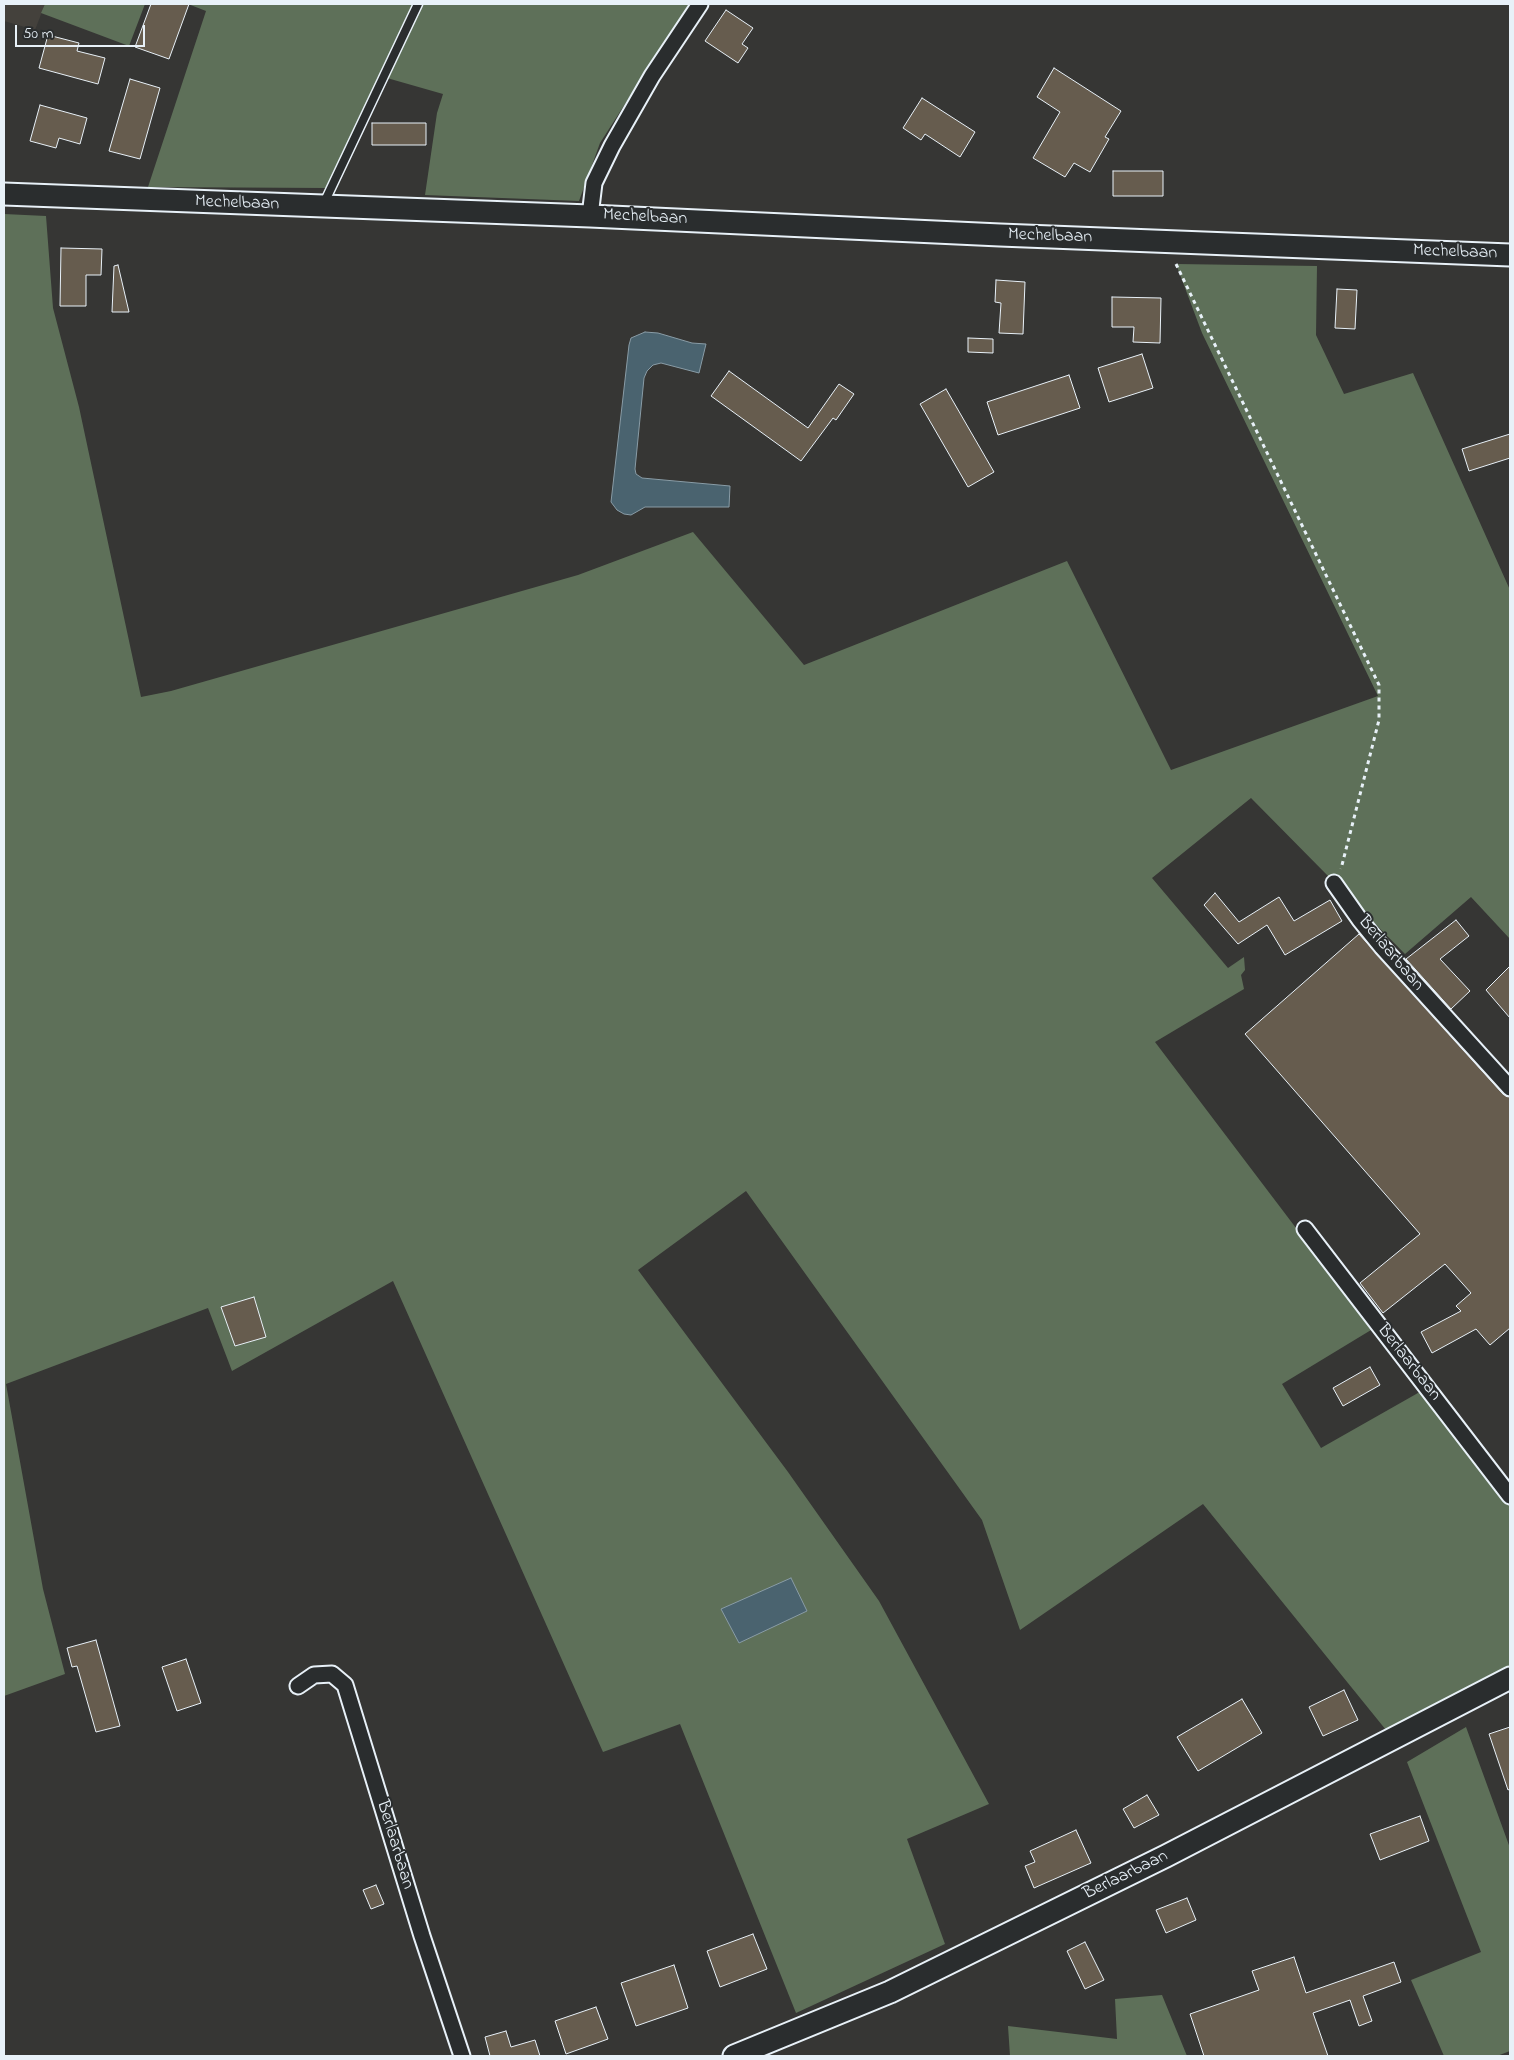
<!DOCTYPE html>
<style>
body{margin:0}
#map{position:relative;width:1514px;height:2060px;overflow:hidden;background:#363634;font-family:"Indie Flower",sans-serif}
canvas{display:block}
.frame{position:absolute;inset:0;border:5px solid #e8f1f8;pointer-events:none}
.scale{position:absolute;left:15px;top:25px;width:130px;height:22px;box-sizing:border-box;border:2px solid #e8f1f8;border-top:0;padding-left:6px;font-size:15px;line-height:18px;white-space:nowrap;color:#e8f1f8;-webkit-text-stroke:4px #2a2d2e;paint-order:stroke}
</style>
<div id="map">
<canvas width="1514" height="2060"></canvas>
<div class="frame"></div>
<div class="scale">50 m</div>
</div>
<script>
const g = document.querySelector('canvas').getContext('2d');
g.lineJoin = 'round';
function fill(path, color) { g.fillStyle = color; g.fill(path, 'evenodd'); }
const shape = rows => new Path2D(rows.map(r => 'M' + r).join(''));
function trace(path, color, width, dash) { g.strokeStyle = color; g.lineWidth = width; g.lineCap = dash ? 'butt' : 'round'; g.setLineDash(dash || []); g.stroke(path); }
function drawText(font, color, halo, rows, align = 'center') {
  g.font = font + ' "Indie Flower",sans-serif'; g.lineWidth = 4; g.setLineDash([]); g.textBaseline = 'middle'; g.strokeStyle = halo; g.fillStyle = color; for (const [text, x, y, turn = 0] of rows) {
    g.save(); g.translate(x, y); g.rotate((+turn || 0) * Math.PI / 180); g.textAlign = isNaN(turn) ? turn : align; if (halo) g.strokeText(text, 0, 0); g.fillText(text, 0, 0); g.restore();
  }
}
fill(shape([
 [4,4,45,4,35,30,4,21]
]), '#44413c');
fill(shape([
 [45,4,145,4,129,46,41,13],
 [188,4,414,4,326,188,148,187,206,11],
 [423,4,689,4,600,143,579,201,425,195,437,113,443,94,387,78],
 [4,214,46,216,53,308,79,407,141,697,171,691,578,575,693,532,804,665,1067,561,1171,770,1378,696,1202,333,1176,264,1317,266,1316,335,1344,394,1413,373,1510,590,1510,939,1471,897,1405,954,1251,798,1152,878,1228,968,1244,957,1245,970,1241,975,1244,989,1155,1042,1296,1228,1376,1327,1282,1384,1321,1448,1425,1389,1510,1501,1510,1667,1386,1730,1203,1504,1020,1630,982,1520,746,1191,638,1270,788,1472,879,1601,989,1804,907,1839,945,1944,796,2013,680,1724,603,1752,393,1281,232,1371,208,1308,6,1384,43,1589,65,1674,4,1696],
 [1466,1727,1510,1848,1510,2051,1497,2056,1444,2056,1411,1980,1481,1952,1407,1762],
 [1162,1995,1187,2056,1010,2056,1008,2026,1117,2039,1115,1999]
]), '#5e7059');
const water = shape([
 [645,332,658,333,692,343,706,344,699,373,661,363,653,365,647,371,644,378,635,469,636,474,642,478,730,486,729,507,645,507,631,515,624,514,617,510,611,502,629,345,631,338,645,332],
 [791,1578,807,1611,739,1643,721,1609,791,1578]
]);
fill(water, '#4a636f');
trace(water, '#899ca6', 1);
const building = shape([
 [151,4,189,4,169,59,135,47,151,4],
 [726,10,753,28,742,44,748,48,738,63,705,41,726,10],
 [48,35,79,43,77,51,105,58,98,84,39,68,48,35],
 [1054,68,1121,111,1105,137,1109,139,1090,172,1074,163,1065,177,1033,158,1060,112,1037,97,1054,68],
 [130,79,160,88,140,159,109,151,130,79],
 [922,98,975,132,960,157,925,134,921,140,903,128,922,98],
 [40,105,87,118,80,144,59,138,56,148,30,141,40,105],
 [372,123,426,123,426,145,372,145,372,123],
 [1113,171,1163,171,1163,196,1113,196,1113,171],
 [61,248,102,249,101,275,86,275,86,306,60,306,61,248],
 [118,265,129,312,112,312,114,266,118,265],
 [996,280,1025,282,1023,334,999,333,1001,303,995,302,996,280],
 [1337,289,1357,290,1355,329,1335,328,1337,289],
 [1112,297,1161,298,1160,343,1133,342,1134,327,1112,327,1112,297],
 [968,338,993,339,993,353,968,352,968,338],
 [1142,354,1153,388,1109,402,1098,368,1142,354],
 [729,371,808,428,839,384,854,394,836,420,833,418,801,461,711,396,729,371],
 [1069,375,1080,408,998,435,987,402,1069,375],
 [946,389,994,472,968,487,920,404,946,389],
 [1510,434,1510,458,1469,471,1462,449,1510,434],
 [1215,893,1239,922,1279,897,1294,921,1330,900,1342,921,1285,955,1267,925,1238,944,1204,905,1215,893],
 [1456,920,1469,936,1440,959,1470,991,1451,1009,1406,959,1456,920],
 [1359,934,1503,1094,1510,1097,1510,1328,1490,1345,1476,1329,1432,1353,1421,1332,1461,1311,1456,1306,1471,1293,1445,1264,1383,1313,1360,1283,1420,1234,1245,1034,1359,934],
 [1510,966,1510,1018,1486,990,1510,966],
 [254,1297,266,1337,235,1346,221,1307,254,1297],
 [1370,1367,1380,1385,1343,1406,1333,1388,1370,1367],
 [96,1640,120,1726,96,1732,77,1666,72,1667,67,1648,96,1640],
 [186,1659,201,1703,177,1711,162,1667,186,1659],
 [1344,1690,1358,1720,1323,1736,1309,1707,1344,1690],
 [1242,1699,1262,1733,1198,1771,1177,1737,1242,1699],
 [1510,1727,1510,1789,1508,1790,1489,1734,1510,1727],
 [1147,1795,1159,1815,1134,1828,1123,1809,1147,1795],
 [1420,1816,1429,1841,1380,1860,1370,1834,1420,1816],
 [1076,1830,1091,1863,1034,1888,1025,1866,1035,1862,1030,1851,1076,1830],
 [376,1885,384,1904,371,1909,363,1890,376,1885],
 [1187,1898,1196,1920,1166,1933,1156,1910,1187,1898],
 [753,1934,767,1969,720,1987,707,1951,753,1934],
 [1085,1942,1104,1980,1085,1989,1067,1951,1085,1942],
 [1294,1957,1306,1993,1394,1962,1401,1982,1363,1996,1372,2021,1359,2026,1350,2000,1313,2013,1328,2056,1204,2056,1190,2014,1259,1990,1252,1971,1294,1957],
 [674,1965,688,2008,636,2026,621,1983,674,1965],
 [596,2007,608,2039,566,2054,555,2021,596,2007],
 [506,2031,511,2047,535,2040,540,2056,490,2056,485,2037,506,2031]
]);
fill(building, '#665c4e');
trace(building, '#e8f1f8', 1);
const lane = shape([
 [324,203,418,4]
]);
const street = shape([
 [590,216,594,183,612,146,652,76,700,4],
 [1334,883,1360,920,1382,947,1510,1088],
 [1305,1229,1510,1496],
 [298,1686,314,1675,332,1674,345,1685,422,1936,462,2056]
]);
const secondary = shape([
 [4,194,590,216,1000,235,1510,255],
 [734,2056,890,1992,1166,1856,1510,1678]
]);
trace(lane, '#e8f1f8', 11);
trace(street, '#e8f1f8', 19);
trace(secondary, '#e8f1f8', 25);
trace(shape([
 [1176,264,1379,685,1379,720,1341,869]
]), '#e8f1f8', 3, [4, 4]);
trace(lane, '#2a2d2e', 8);
trace(street, '#2a2d2e', 15);
trace(secondary, '#2a2d2e', 21);
drawText('18px', '#e8f1f8', '#2a2d2e', [
 ["Mechelbaan",237,204,2],
 ["Mechelbaan",645,218,3],
 ["Mechelbaan",1050,237,2],
 ["Mechelbaan",1455,253,2],
 ["Berlaarbaan",1390,954,50],
 ["Berlaarbaan",1408,1363,52],
 ["Berlaarbaan",394,1845,73],
 ["Berlaarbaan",1126,1876,-26]
]);
</script>
